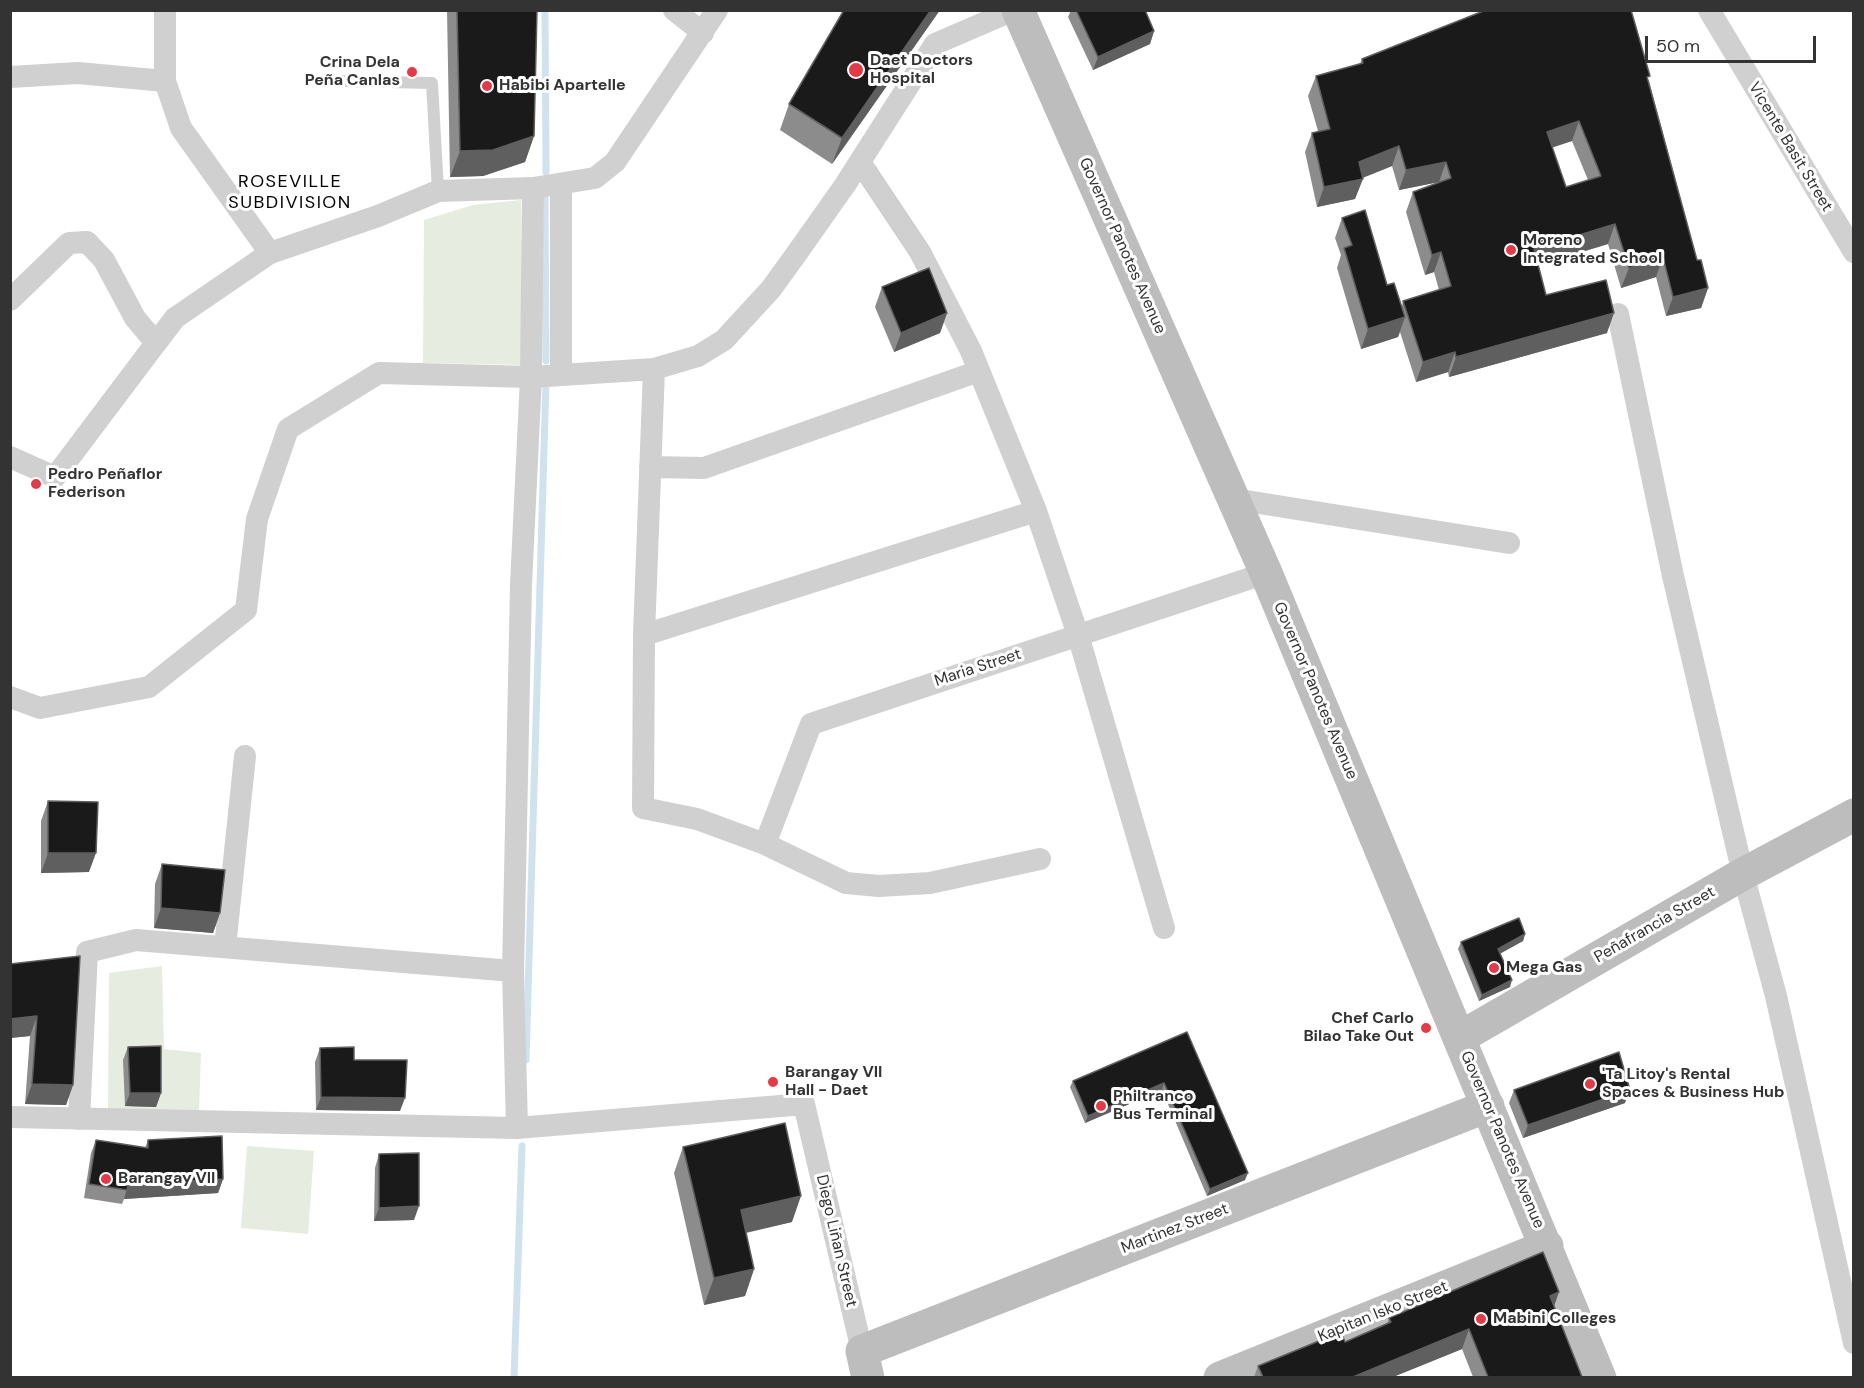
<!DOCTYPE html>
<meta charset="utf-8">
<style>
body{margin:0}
#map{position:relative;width:1864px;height:1388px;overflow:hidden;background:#fff;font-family:"DM Sans",sans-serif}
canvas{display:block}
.frame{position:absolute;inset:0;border:12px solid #333;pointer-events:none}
.scale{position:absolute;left:1645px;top:36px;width:171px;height:27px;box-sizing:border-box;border:3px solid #333;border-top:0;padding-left:8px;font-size:18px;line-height:21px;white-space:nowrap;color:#333;-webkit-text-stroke:4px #fff;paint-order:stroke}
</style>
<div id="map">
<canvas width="1864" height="1388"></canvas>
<div class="frame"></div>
<div class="scale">50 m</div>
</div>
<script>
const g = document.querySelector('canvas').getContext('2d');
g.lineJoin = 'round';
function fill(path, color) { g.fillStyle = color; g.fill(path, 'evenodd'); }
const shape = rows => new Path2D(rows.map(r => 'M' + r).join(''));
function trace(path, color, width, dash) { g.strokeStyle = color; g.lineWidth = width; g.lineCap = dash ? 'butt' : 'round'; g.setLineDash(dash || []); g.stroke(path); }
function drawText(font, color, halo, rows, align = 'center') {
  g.font = font + ' "DM Sans",sans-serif'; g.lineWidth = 6; g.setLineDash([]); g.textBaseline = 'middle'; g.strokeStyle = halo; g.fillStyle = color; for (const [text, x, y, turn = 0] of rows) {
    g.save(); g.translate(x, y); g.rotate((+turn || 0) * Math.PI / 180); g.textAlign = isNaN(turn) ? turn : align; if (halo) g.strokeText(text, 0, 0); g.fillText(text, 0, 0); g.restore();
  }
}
fill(shape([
 [521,200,522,365,423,363,424,220,473,205],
 [162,966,164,1049,201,1053,199,1113,108,1110,109,973],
 [247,1146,314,1151,308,1234,241,1228]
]), '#e6ecdf');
trace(shape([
 [545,10,546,172],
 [545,193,546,361],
 [526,1060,546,382],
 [514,1378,522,1146]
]), '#cfe2ee', 7);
trace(shape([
 [343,81,432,83,438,191]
]), '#d0d0d0', 12);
trace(shape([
 [165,10,165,81,181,128,270,253],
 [674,10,703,33],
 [1709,10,1854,252],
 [10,77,78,73,165,81],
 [860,162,920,252,971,351,1036,511,1078,635,1164,928],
 [561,186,561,375],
 [10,300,69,243,87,242,104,260,135,318,156,343,175,318,270,253,378,216,438,191,533,188,595,178,615,162,717,10],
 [1618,314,1673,576,1743,874,1776,996,1854,1343],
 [654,369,644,635,643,808,697,819,765,844,846,883,879,886,930,883,1040,859],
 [10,457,55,477,156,343],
 [650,467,704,468,979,371],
 [1234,499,1509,543],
 [644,635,1036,511],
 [10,697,40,708,149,687,246,610,257,519,288,429,379,373,531,377,654,369,698,356,724,340,771,289,797,253,845,185,935,44,1014,10],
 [765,844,811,724,1266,573],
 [225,947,245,756],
 [10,1117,517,1128,804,1104,862,1351],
 [79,1119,87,952,136,940,513,971],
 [517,1128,513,971,521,585,531,377,533,188]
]), '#d0d0d0', 22);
trace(shape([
 [1018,10,1266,573,1600,1378],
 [1459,1038,1743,874,1854,815],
 [868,1378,862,1351,1488,1106],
 [1220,1378,1547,1246]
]), '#bdbdbd', 33);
fill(shape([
 [447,10,537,10,534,136,525,162,483,176,450,177],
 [940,10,832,164,780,130,789,104],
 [1071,10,1145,10,1154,31,1150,44,1093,70,1068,17],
 [1362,59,1649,81,1697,260,1708,288,1701,308,1666,316,1656,277,1621,288,1608,244,1538,265,1546,295,1607,333,1449,377,1448,372,1416,382,1400,332,1398,337,1361,349,1337,268,1341,255,1335,238,1342,218,1387,285,1402,306,1403,301,1439,290,1434,272,1425,275,1406,212,1413,192,1439,182,1399,190,1392,166,1362,178,1355,199,1317,207,1305,152,1312,133,1318,131,1308,96,1316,76,1360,64],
 [1572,141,1588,180,1566,187,1552,147],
 [882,287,947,313,940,333,894,352,875,307],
 [48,801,89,872,41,873,41,821],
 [162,864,220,913,213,933,154,928,155,884],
 [1525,934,1523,941,1500,953,1510,987,1479,1001,1458,949,1461,942],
 [10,964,73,1085,66,1105,25,1104,30,1036,10,1038],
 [1187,1032,1245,1180,1207,1196,1162,1090,1085,1123,1070,1087,1073,1081],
 [128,1047,161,1093,156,1107,125,1106,123,1060],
 [320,1048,354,1060,400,1111,316,1110,315,1062],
 [1514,1090,1625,1103,1523,1138,1509,1103],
 [96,1140,145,1148,148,1140,223,1179,218,1193,124,1199,122,1204,84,1198,91,1153],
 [683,1147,792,1222,746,1233,754,1269,745,1296,704,1305,674,1173],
 [379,1154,414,1220,374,1221,375,1168],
 [1554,1306,1582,1377,1473,1377,1462,1349,1393,1377,1254,1377,1258,1366,1345,1342,1387,1324,1389,1318]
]), '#8c8c8c');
fill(shape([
 [931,10,940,10,832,164,842,138],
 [1154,31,1150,44,1093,70,1098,57],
 [1579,121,1572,141,1539,152,1547,132],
 [534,136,525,162,483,176,450,177,460,151],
 [1399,146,1392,166,1355,181,1363,179,1355,199,1317,207,1324,187,1359,162],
 [1446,162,1439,182,1399,190,1406,170],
 [1615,224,1608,244,1526,269,1534,249],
 [1441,252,1434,272,1425,275,1432,255],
 [1663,257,1656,277,1621,288,1629,268],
 [1708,288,1701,308,1666,316,1673,297],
 [947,313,940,333,894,352,901,333],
 [1614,313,1607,333,1449,377,1456,357],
 [1405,317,1398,337,1361,349,1368,329],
 [1455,352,1448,372,1416,382,1423,362],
 [48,853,96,853,89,872,41,873],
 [161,908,220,913,213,933,154,928],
 [1525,934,1523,941,1496,956,1498,949],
 [1512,980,1510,987,1479,1001,1482,995],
 [37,1016,30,1036,10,1038,10,1019],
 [1164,1083,1162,1090,1085,1123,1088,1116],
 [32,1084,73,1085,66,1105,25,1104],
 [1630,1090,1625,1103,1523,1138,1528,1125],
 [130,1093,161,1093,156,1107,125,1106],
 [321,1097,405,1098,400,1111,316,1110],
 [1248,1173,1245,1180,1207,1196,1210,1189],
 [223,1179,218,1193,124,1199,128,1185],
 [801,1196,792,1222,731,1236,741,1210],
 [419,1206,414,1220,374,1221,379,1208],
 [754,1269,745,1296,704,1305,714,1278],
 [1559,1292,1552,1312,1550,1296],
 [1469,1329,1462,1349,1393,1377,1353,1377]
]), '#5f5f5f');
const building = shape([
 [457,10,537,10,534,136,493,150,460,151,457,10],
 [844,10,931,10,842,138,789,104,844,10],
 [1076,10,1145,10,1154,31,1098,57,1076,10],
 [1486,10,1631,10,1650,76,1647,77,1697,260,1701,260,1708,288,1673,297,1663,257,1629,268,1615,224,1534,249,1546,295,1606,280,1614,313,1456,357,1455,352,1423,362,1403,301,1451,286,1441,252,1432,255,1413,192,1451,178,1446,162,1406,170,1399,146,1359,162,1363,179,1324,187,1312,133,1330,129,1316,76,1363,63,1362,59,1486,10],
 [1579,121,1601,176,1566,187,1547,132,1579,121],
 [1365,210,1387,285,1394,283,1405,317,1368,329,1344,248,1352,245,1342,218,1365,210],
 [929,268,947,313,901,333,882,287,929,268],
 [48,801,98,802,96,853,48,853,48,801],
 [162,864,225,870,220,913,161,908,162,864],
 [1519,918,1525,934,1498,949,1512,980,1482,995,1461,942,1519,918],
 [80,956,73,1085,32,1084,37,1016,10,1019,10,964,80,956],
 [1187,1032,1248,1173,1210,1189,1164,1083,1088,1116,1073,1081,1187,1032],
 [161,1046,161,1093,130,1093,128,1047,161,1046],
 [354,1047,354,1060,407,1060,405,1098,321,1097,320,1048,354,1047],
 [1619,1052,1630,1090,1528,1125,1514,1090,1619,1052],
 [785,1123,801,1196,741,1210,754,1269,714,1278,683,1147,785,1123],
 [222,1136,223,1179,128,1185,127,1190,89,1184,96,1140,148,1148,148,1140,222,1136],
 [419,1153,419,1206,379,1208,379,1154,419,1153],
 [1543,1252,1559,1292,1550,1296,1582,1377,1488,1377,1469,1329,1353,1377,1263,1377,1258,1366,1341,1332,1345,1342,1391,1322,1389,1318,1543,1252]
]);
fill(building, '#1a1a1a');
trace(building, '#5f5f5f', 1.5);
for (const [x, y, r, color] of [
 [856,70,8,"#e63946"],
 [412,72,6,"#e63946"],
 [487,86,6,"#e63946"],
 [1511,250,6,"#e63946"],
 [36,484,6,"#e63946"],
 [1494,968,6,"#e63946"],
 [1426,1028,6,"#e63946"],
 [773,1082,6,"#e63946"],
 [1590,1084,6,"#e63946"],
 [1101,1106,6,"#e63946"],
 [106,1179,6,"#e63946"],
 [1481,1319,6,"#e63946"]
]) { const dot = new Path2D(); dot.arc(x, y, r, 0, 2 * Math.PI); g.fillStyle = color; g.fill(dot); trace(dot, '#fff', 2); }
drawText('bold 16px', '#333', '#fff', [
 ["Daet Doctors",870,61],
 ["Hospital",870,79],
 ["Crina Dela",400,63,"right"],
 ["Peña Canlas",400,81,"right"],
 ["Habibi Apartelle",499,86],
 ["Moreno",1523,241],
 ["Integrated School",1523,259],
 ["Pedro Peñaflor",48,475],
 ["Federison",48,493],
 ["Mega Gas",1506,968],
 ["Chef Carlo",1414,1019,"right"],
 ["Bilao Take Out",1414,1037,"right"],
 ["Barangay VII",785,1073],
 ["Hall - Daet",785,1091],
 ["'Ta Litoy's Rental",1602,1075],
 ["Spaces & Business Hub",1602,1093],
 ["Philtranco",1113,1097],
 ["Bus Terminal",1113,1115],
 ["Barangay VII",118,1179],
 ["Mabini Colleges",1493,1319]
], 'left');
drawText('16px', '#333', '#fff', [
 ["Vicente Basit Street",1790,147,59],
 ["Governor Panotes Avenue",1122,246,66],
 ["Maria Street",978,668,-18],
 ["Governor Panotes Avenue",1315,691,67],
 ["Peñafrancia Street",1655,925,-30],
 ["Governor Panotes Avenue",1502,1140,67],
 ["Martinez Street",1175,1229,-21],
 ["Diego Liñan Street",836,1241,77],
 ["Kapitan Isko Street",1383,1312,-22]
]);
g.letterSpacing = '1.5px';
drawText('18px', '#000', '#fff', [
 ["ROSEVILLE",290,182],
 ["SUBDIVISION",290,203]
]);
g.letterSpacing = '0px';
</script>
